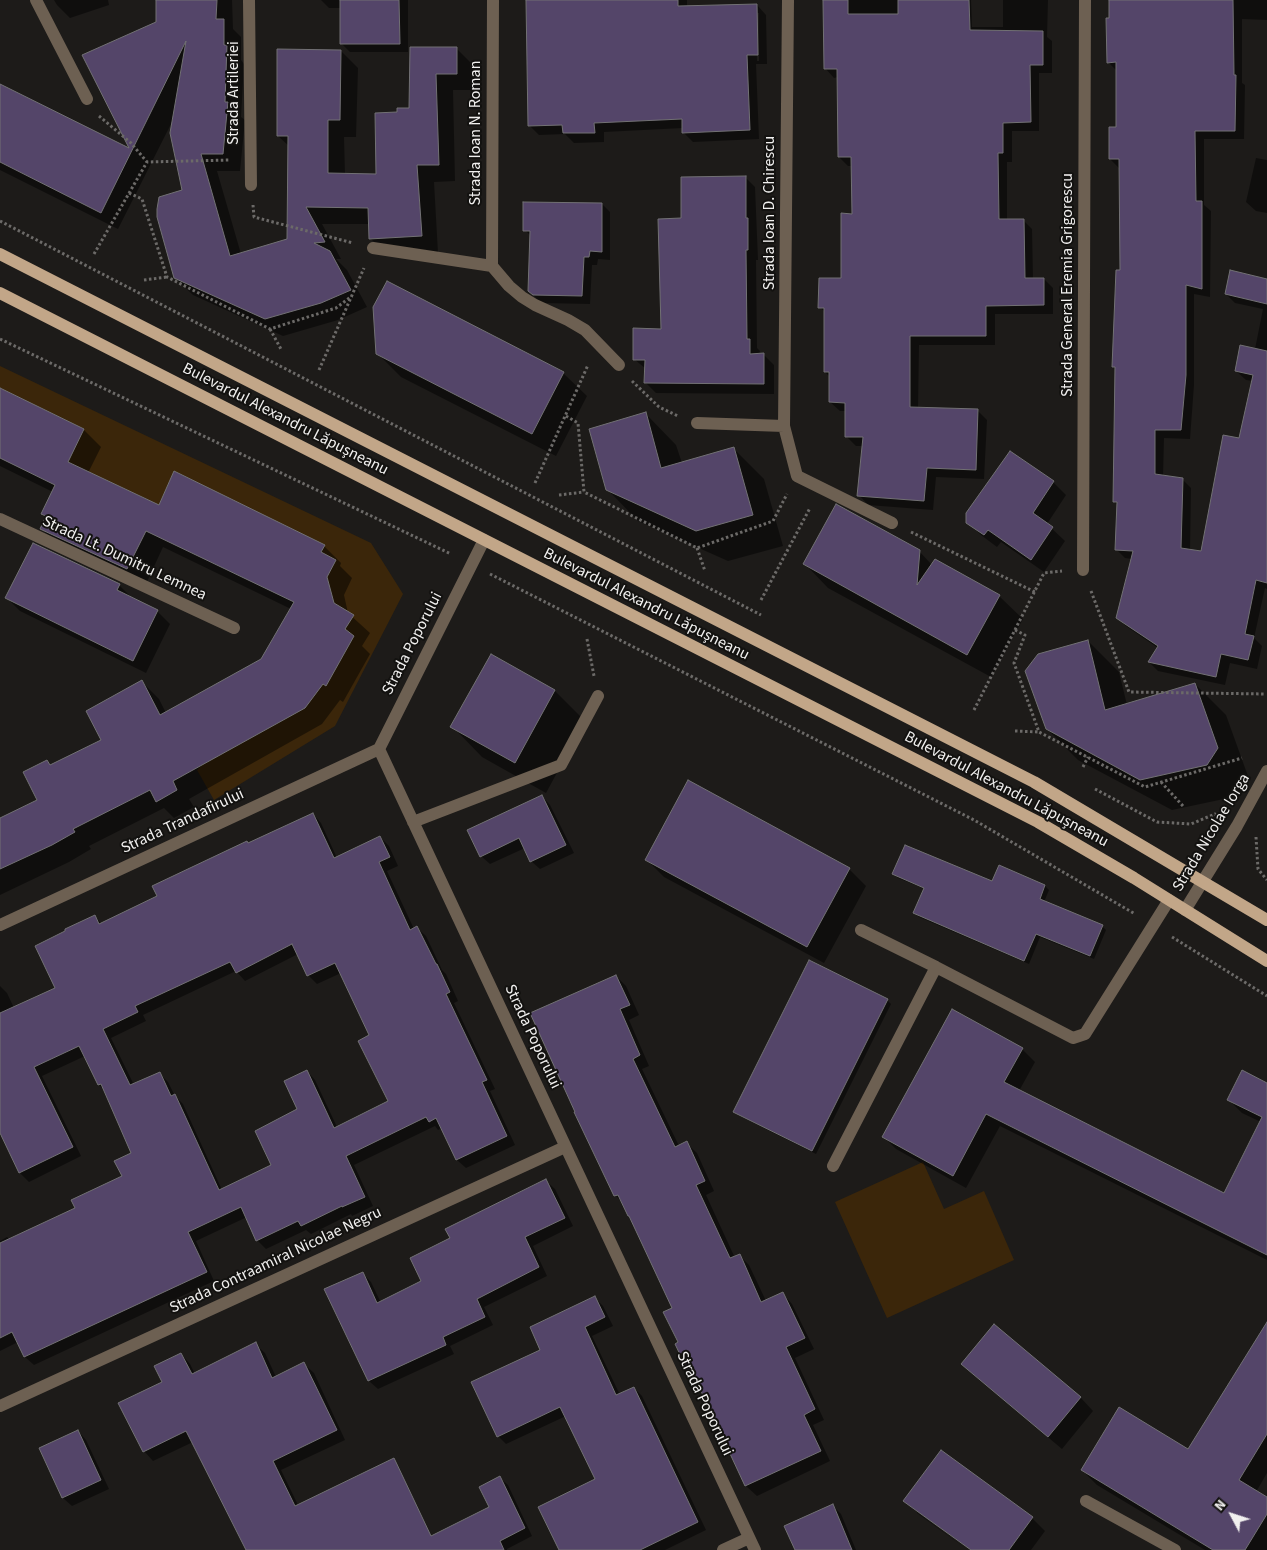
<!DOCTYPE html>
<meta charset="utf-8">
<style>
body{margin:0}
#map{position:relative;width:1267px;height:1550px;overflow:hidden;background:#1d1b19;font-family:"Source Sans 3",sans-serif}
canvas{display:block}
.north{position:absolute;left:1207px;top:1490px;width:50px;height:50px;-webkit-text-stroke:4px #131210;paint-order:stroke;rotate:310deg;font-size:14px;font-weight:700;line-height:20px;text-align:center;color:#f1f0ef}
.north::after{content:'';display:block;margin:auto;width:18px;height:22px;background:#f1f0ef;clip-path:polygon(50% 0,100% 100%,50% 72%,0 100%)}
</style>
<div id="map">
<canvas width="1267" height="1550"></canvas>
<div class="north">N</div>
</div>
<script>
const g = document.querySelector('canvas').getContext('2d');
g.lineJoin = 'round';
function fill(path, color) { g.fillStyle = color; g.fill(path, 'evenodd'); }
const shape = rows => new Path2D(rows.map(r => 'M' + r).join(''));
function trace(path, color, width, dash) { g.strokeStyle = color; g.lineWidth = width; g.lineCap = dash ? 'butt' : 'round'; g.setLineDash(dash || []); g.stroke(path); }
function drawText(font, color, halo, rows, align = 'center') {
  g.font = font + ' "Source Sans 3",sans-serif'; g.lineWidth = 4; g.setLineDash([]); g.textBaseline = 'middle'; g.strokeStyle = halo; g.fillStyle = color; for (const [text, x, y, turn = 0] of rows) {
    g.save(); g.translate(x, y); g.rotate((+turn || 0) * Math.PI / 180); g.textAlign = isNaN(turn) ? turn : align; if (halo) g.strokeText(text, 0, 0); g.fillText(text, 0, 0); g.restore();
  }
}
fill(shape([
 [0,366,371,543,403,594,335,726,214,800,197,770,203,764,289,717,323,684,326,685,353,636,345,629,334,603,327,577,336,560,321,552,325,545,174,471,159,505,68,462,84,429,0,388],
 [923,1162,944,1209,984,1191,1014,1260,887,1318,835,1202]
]), '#3b260a');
fill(shape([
 [54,0,108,0,109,5,70,18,57,5],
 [156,0,232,0,233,29,241,37,241,60,244,64,241,117,245,120,240,171,217,171,241,254,288,240,290,147,278,136,341,51,358,68,356,137,344,137,345,175,377,175,398,114,410,109,411,49,456,48,474,66,473,90,453,90,455,181,434,182,438,253,388,256,371,239,370,224,322,224,341,259,336,259,347,270,367,307,338,320,283,336,193,295,175,278,184,191,174,118,118,229,0,170,0,85,132,151,83,56,157,23],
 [321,0,408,0,408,52,350,52,341,43,341,8,329,8],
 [687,0,687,7,757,5,766,15,767,64,756,64,759,139,693,142,683,132,683,128,604,132,604,142,574,143,565,134,539,135,529,125,527,2,526,0],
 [756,13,759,13,759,61,757,61],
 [825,0,971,0,972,27,1003,27,1003,0,1048,0,1047,37,1052,41,1052,73,1039,73,1039,131,1012,131,1012,162,1007,162,1007,220,1023,220,1032,229,1033,279,1044,279,1053,288,1053,314,995,314,995,345,919,345,918,409,978,411,987,420,984,479,936,477,933,510,868,505,859,495,863,446,856,446,847,437,847,411,840,411,830,402,831,378,825,372,826,313,820,307,843,280,853,215,853,166,848,166,839,157,838,77,834,78,825,68],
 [1111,0,1267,0,1267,20,1242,19,1242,83,1245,85,1244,139,1204,139,1204,205,1211,211,1210,297,1194,294,1194,385,1190,439,1164,438,1163,477,1182,479,1191,488,1190,551,1202,552,1240,440,1253,381,1246,380,1236,371,1255,349,1263,309,1235,303,1226,294,1267,280,1267,589,1265,588,1254,638,1262,646,1257,669,1230,663,1225,685,1158,671,1149,662,1158,648,1126,626,1117,617,1132,559,1125,558,1116,549,1118,506,1114,501,1117,370,1113,366,1121,272,1119,168,1110,159,1117,128,1117,71,1108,62],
 [1256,158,1267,160,1267,213,1256,211,1246,202],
 [745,177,755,187,758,260,756,260,757,348,760,351,759,355,764,355,774,365,774,394,656,393,646,383,646,369,634,359,663,330,682,220],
 [602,204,610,212,610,260,598,259,597,265,592,265,590,304,543,303,538,300,529,291,531,236,525,230],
 [377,353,563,373,587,396,556,456,401,377],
 [0,390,84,430,101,447,88,473,159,506,324,546,341,563,340,566,352,578,344,595,348,613,370,633,362,646,370,654,343,702,340,700,322,724,189,799,194,807,174,818,164,808,89,846,91,849,69,862,0,895,0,820,39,800,47,762,51,766,103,741,142,682,159,699,166,713,262,660,291,609,163,547,145,586,59,546,41,528,47,518,43,514,53,492,0,466],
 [646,414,676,445,682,463,733,448,764,479,783,546,728,561,638,521,607,489],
 [1010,452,1053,482,1066,495,1047,524,1065,541,1044,572,1001,542,997,547,981,535,968,522],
 [919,551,932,565,999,596,1023,619,991,677,828,588,805,564],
 [119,585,132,598,157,611,170,624,146,673,20,611,7,598],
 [1088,641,1119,672,1127,705,1195,684,1226,715,1249,779,1238,796,1172,810,1078,760,1047,729],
 [555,691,585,721,546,793,482,757,452,726],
 [542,796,550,805,574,853,540,869,531,861,525,848,490,864,481,856],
 [313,814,321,823,337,858,380,837,389,846,398,866,387,871,414,929,417,928,426,936,442,970,446,974,458,1001,454,1003,495,1089,490,1091,515,1145,466,1168,457,1160,442,1128,438,1130,435,1126,354,1165,373,1206,352,1216,351,1214,311,1234,306,1230,266,1249,257,1240,247,1217,196,1241,214,1281,34,1365,25,1357,18,1342,0,1351,0,1241,7,1237,10,1240,77,1208,123,1177,133,1154,105,1090,99,1085,85,1056,42,1076,81,1156,29,1182,20,1173,2,1135,0,1136,0,986,7,993,14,1008,57,989,94,916,102,924,159,897,248,844],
 [298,954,308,975,317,984,341,973,371,1036,390,1102,337,1127,315,1080,307,1071,299,1110,273,1166,222,1190,183,1104,175,1096,168,1082,159,1073,134,1085,111,1038,146,1021,143,1015,236,971,245,981],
 [647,860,849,869,866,886,824,963,664,877],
 [894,874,992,883,1045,886,1049,890,1044,902,1102,926,1106,930,1094,959,1040,937,1029,964,919,917,915,913,925,889,898,878],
 [616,976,626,986,639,1015,629,1020,649,1066,642,1069,679,1146,686,1143,697,1153,714,1191,706,1195,735,1258,739,1255,749,1265,766,1301,782,1293,792,1304,814,1349,795,1358,824,1420,813,1425,830,1461,757,1496,746,1486,705,1396,698,1390,677,1344,680,1343,674,1309,623,1203,615,1195],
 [887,1000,891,1004,816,1154,738,1115,735,1111],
 [1022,1049,1035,1062,1019,1091,1225,1194,1261,1122,1242,1113,1229,1100,1267,1084,1267,1260,1000,1126,966,1188,896,1149,884,1137],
 [546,1181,555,1189,573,1226,533,1246,547,1276,484,1307,493,1325,450,1346,454,1354,378,1389,369,1381,326,1290,362,1273,371,1282,381,1303,423,1282,452,1239],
 [595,1298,603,1306,613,1326,592,1336,620,1395,634,1388,642,1396,706,1530,665,1550,560,1550,597,1480,566,1416,506,1444,498,1436,542,1350],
 [1267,1324,1267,1473,1256,1492,1267,1498,1267,1550,1205,1550,1097,1485,1082,1470,1188,1451],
 [994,1326,1081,1398,1093,1411,1062,1449,975,1376,963,1363],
 [255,1344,265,1353,276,1377,304,1364,314,1373,345,1440,281,1470,298,1505,382,1550,258,1550,193,1442,153,1461,144,1451,163,1383,181,1354,190,1364,195,1374],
 [78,1431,86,1440,109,1489,72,1506,63,1498,40,1449],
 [500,1478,508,1485,532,1536,507,1549,507,1550,431,1550,490,1508],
 [905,1501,1032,1518,1045,1531,1031,1550,973,1550,917,1509,917,1513,968,1550,918,1513],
 [833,1506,841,1514,856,1550,796,1550]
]), '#0007');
const building = shape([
 [156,0,217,0,216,19,224,19,224,45,227,45,225,102,228,102,223,154,201,154,230,256,287,239,288,136,277,136,277,49,341,50,340,120,328,120,328,173,376,174,375,113,397,112,397,108,409,108,410,47,457,47,457,74,436,74,439,165,417,165,422,236,369,239,368,208,306,207,325,242,314,243,330,251,351,290,321,303,265,319,174,278,157,217,157,209,159,197,182,190,170,133,186,41,101,213,0,162,0,84,129,148,82,55,156,22,156,0],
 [340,0,399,0,400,44,340,44,340,0],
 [526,0,678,0,678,6,757,4,758,55,747,55,750,130,682,133,682,119,594,123,595,133,563,133,562,125,528,126,526,0],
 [823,0,848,0,848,14,898,14,898,0,969,0,970,30,1043,31,1043,65,1030,65,1031,122,1003,123,1003,153,998,153,999,219,1024,219,1025,278,1044,278,1044,305,986,306,986,336,910,336,910,407,978,409,976,470,927,468,924,501,857,496,863,437,845,437,845,403,829,402,829,372,824,372,824,308,818,308,819,278,841,278,841,213,852,214,851,157,838,157,837,69,824,69,823,0],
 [1109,0,1233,0,1234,75,1236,75,1235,131,1195,131,1196,201,1202,201,1202,289,1186,285,1186,375,1181,430,1155,430,1155,474,1183,478,1181,548,1201,551,1223,435,1239,438,1253,375,1235,371,1240,345,1267,351,1267,583,1256,580,1245,634,1254,636,1248,660,1221,654,1216,677,1148,662,1158,646,1116,618,1133,551,1115,550,1117,502,1113,502,1115,367,1112,367,1116,270,1120,270,1119,159,1109,159,1109,127,1116,127,1116,62,1107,63,1106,18,1109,18,1109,0],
 [746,176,746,218,748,218,748,250,746,250,747,339,750,339,750,354,764,353,764,384,644,383,645,360,633,360,633,328,661,329,658,219,681,218,681,177,746,176],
 [523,202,602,203,602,252,590,251,589,257,584,257,582,296,533,295,528,291,530,231,523,231,523,202],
 [1230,270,1267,279,1267,304,1225,294,1230,270],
 [387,281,564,372,532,434,376,354,373,307,387,281],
 [0,388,84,429,68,462,159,505,174,471,325,545,321,552,336,560,327,577,334,603,354,615,345,629,354,636,326,686,323,684,305,708,173,781,177,790,156,802,150,790,73,829,75,832,52,845,0,869,0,818,37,800,23,772,47,760,50,765,101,740,86,711,142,680,160,715,261,659,294,602,146,531,127,569,40,529,46,516,41,514,55,485,0,458,0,388],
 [646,412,661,468,734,447,753,515,696,531,606,490,589,429,646,412],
 [1010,451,1054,481,1033,513,1053,527,1031,560,988,530,984,535,966,523,966,513,1010,451],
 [836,504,920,550,917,585,935,559,1000,595,967,655,803,564,836,504],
 [33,543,120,584,117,590,158,610,133,661,5,598,33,543],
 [1088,640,1105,710,1195,683,1218,748,1207,765,1140,780,1046,729,1025,671,1038,654,1088,640],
 [491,654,555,690,515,763,450,727,491,654],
 [688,780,850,868,807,947,645,860,688,780],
 [542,795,566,845,530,862,519,838,480,857,467,830,542,795],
 [313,813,334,858,380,836,390,857,379,862,410,930,417,926,436,964,437,964,450,992,446,994,487,1080,482,1082,507,1136,456,1160,436,1118,429,1122,426,1117,346,1156,365,1197,342,1207,342,1206,301,1226,298,1221,256,1241,241,1207,188,1232,207,1272,24,1357,12,1332,0,1338,0,1243,75,1208,71,1200,122,1176,114,1161,131,1153,101,1084,98,1085,79,1046,34,1067,73,1147,19,1173,0,1133,0,1013,55,988,35,946,65,931,65,929,95,915,99,924,157,896,152,886,247,841,248,843,313,813],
 [292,944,307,976,335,963,369,1035,358,1041,388,1101,334,1128,307,1070,284,1081,297,1109,255,1131,271,1165,219,1190,175,1094,171,1096,160,1072,130,1085,103,1029,138,1012,135,1006,230,962,236,973,292,944],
 [905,845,992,881,999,865,1045,885,1040,899,1103,925,1090,956,1036,934,1024,961,913,913,924,888,892,874,905,845],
 [809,960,888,999,812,1151,733,1112,809,960],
 [616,975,630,1005,620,1009,640,1055,633,1059,675,1147,687,1141,705,1181,696,1185,730,1258,740,1254,761,1302,783,1292,805,1338,786,1347,815,1409,804,1415,821,1451,745,1486,700,1389,697,1390,675,1344,678,1342,663,1312,672,1308,629,1216,628,1216,618,1195,614,1196,574,1112,575,1112,530,1013,616,975],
 [952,1009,1023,1048,1004,1082,1224,1193,1262,1117,1227,1100,1242,1070,1267,1083,1267,1255,986,1114,953,1176,882,1137,952,1009],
 [546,1179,565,1218,525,1237,539,1267,477,1299,485,1317,443,1337,446,1345,368,1381,324,1289,363,1272,377,1303,421,1281,410,1258,450,1238,445,1229,546,1179],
 [595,1296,605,1317,585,1327,616,1395,634,1387,698,1522,640,1550,559,1550,538,1507,595,1479,560,1407,497,1437,471,1382,540,1350,530,1327,595,1296],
 [1267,1322,1267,1434,1239,1480,1267,1497,1267,1514,1245,1550,1213,1550,1081,1470,1119,1407,1188,1449,1267,1322],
 [994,1324,1081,1397,1048,1437,961,1364,994,1324],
 [256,1342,272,1378,304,1362,337,1430,273,1461,295,1506,394,1458,431,1536,489,1507,479,1487,500,1476,525,1528,500,1541,504,1550,246,1550,186,1431,143,1452,118,1403,162,1382,154,1366,181,1353,192,1374,256,1342],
 [78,1430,101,1480,62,1498,39,1448,78,1430],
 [941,1450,1033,1517,1009,1550,971,1550,903,1501,941,1450],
 [833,1504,852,1550,795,1550,784,1526,833,1504]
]);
fill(building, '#544569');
trace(building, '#727174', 1);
trace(shape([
 [99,116,131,143,147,162],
 [129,193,142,199,167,277,270,329,336,308,352,296],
 [253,205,254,217,353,243],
 [0,221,761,615],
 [94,254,147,162,230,160],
 [144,280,167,277],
 [270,329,282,351],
 [0,339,451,554],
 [319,370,364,268],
 [632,381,659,407,678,416],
 [566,416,578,423,584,492,697,548,773,521,787,494],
 [535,483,588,365],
 [559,495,584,492],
 [911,532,1035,592],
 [697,548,705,571],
 [490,574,974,820,1135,914],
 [1091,591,1129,692,1265,694],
 [761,600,810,508],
 [1015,630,1025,635,1014,663,1039,732,1145,787,1242,758],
 [587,639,594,676],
 [974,710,1044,573,1062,571],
 [1015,731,1039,732],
 [1083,767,1088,757],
 [1161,782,1183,806],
 [1095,789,1157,822,1191,824,1215,814,1218,816],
 [1256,837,1258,869,1267,880],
 [1172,937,1267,996]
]), '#6c6a68', 3, [2.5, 2.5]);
trace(shape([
 [36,0,87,99],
 [249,0,251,185],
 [373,248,492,266,509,286,522,297,535,305,568,320,585,330,619,365],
 [492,266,493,0],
 [697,423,784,426,797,476,892,523],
 [784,426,788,0],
 [0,519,234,628],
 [484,540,379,749,755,1550],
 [1083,570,1085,0],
 [413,822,561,765,598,696],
 [1185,910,1237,826,1267,771],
 [0,925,379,749],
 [861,930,936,967],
 [833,1166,936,967,1073,1038,1085,1034,1169,900],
 [0,1406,565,1147],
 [1086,1501,1175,1550],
 [723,1550,749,1538]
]), '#6d6052', 12);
trace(shape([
 [0,254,1034,782,1267,920],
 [0,293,1038,822,1134,878,1267,961]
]), '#c2a688', 12);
drawText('16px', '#f1f0ef', '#131210', [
 ["Strada Artileriei",234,93,-90],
 ["Strada Ioan N. Roman",476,133,-90],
 ["Strada Ioan D. Chirescu",770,213,-90],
 ["Strada General Eremia Grigorescu",1068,285,-90],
 ["Bulevardul Alexandru Lăpușneanu",285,420,27],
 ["Strada Lt. Dumitru Lemnea",124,559,25],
 ["Bulevardul Alexandru Lăpușneanu",646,605,27],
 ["Strada Poporului",413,644,-63],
 ["Bulevardul Alexandru Lăpușneanu",1006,790,28],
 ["Strada Trandafirului",183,822,-25],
 ["Strada Nicolae Iorga",1212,833,-59],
 ["Strada Poporului",532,1037,65],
 ["Strada Contraamiral Nicolae Negru",276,1261,-25],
 ["Strada Poporului",704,1404,65]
]);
</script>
